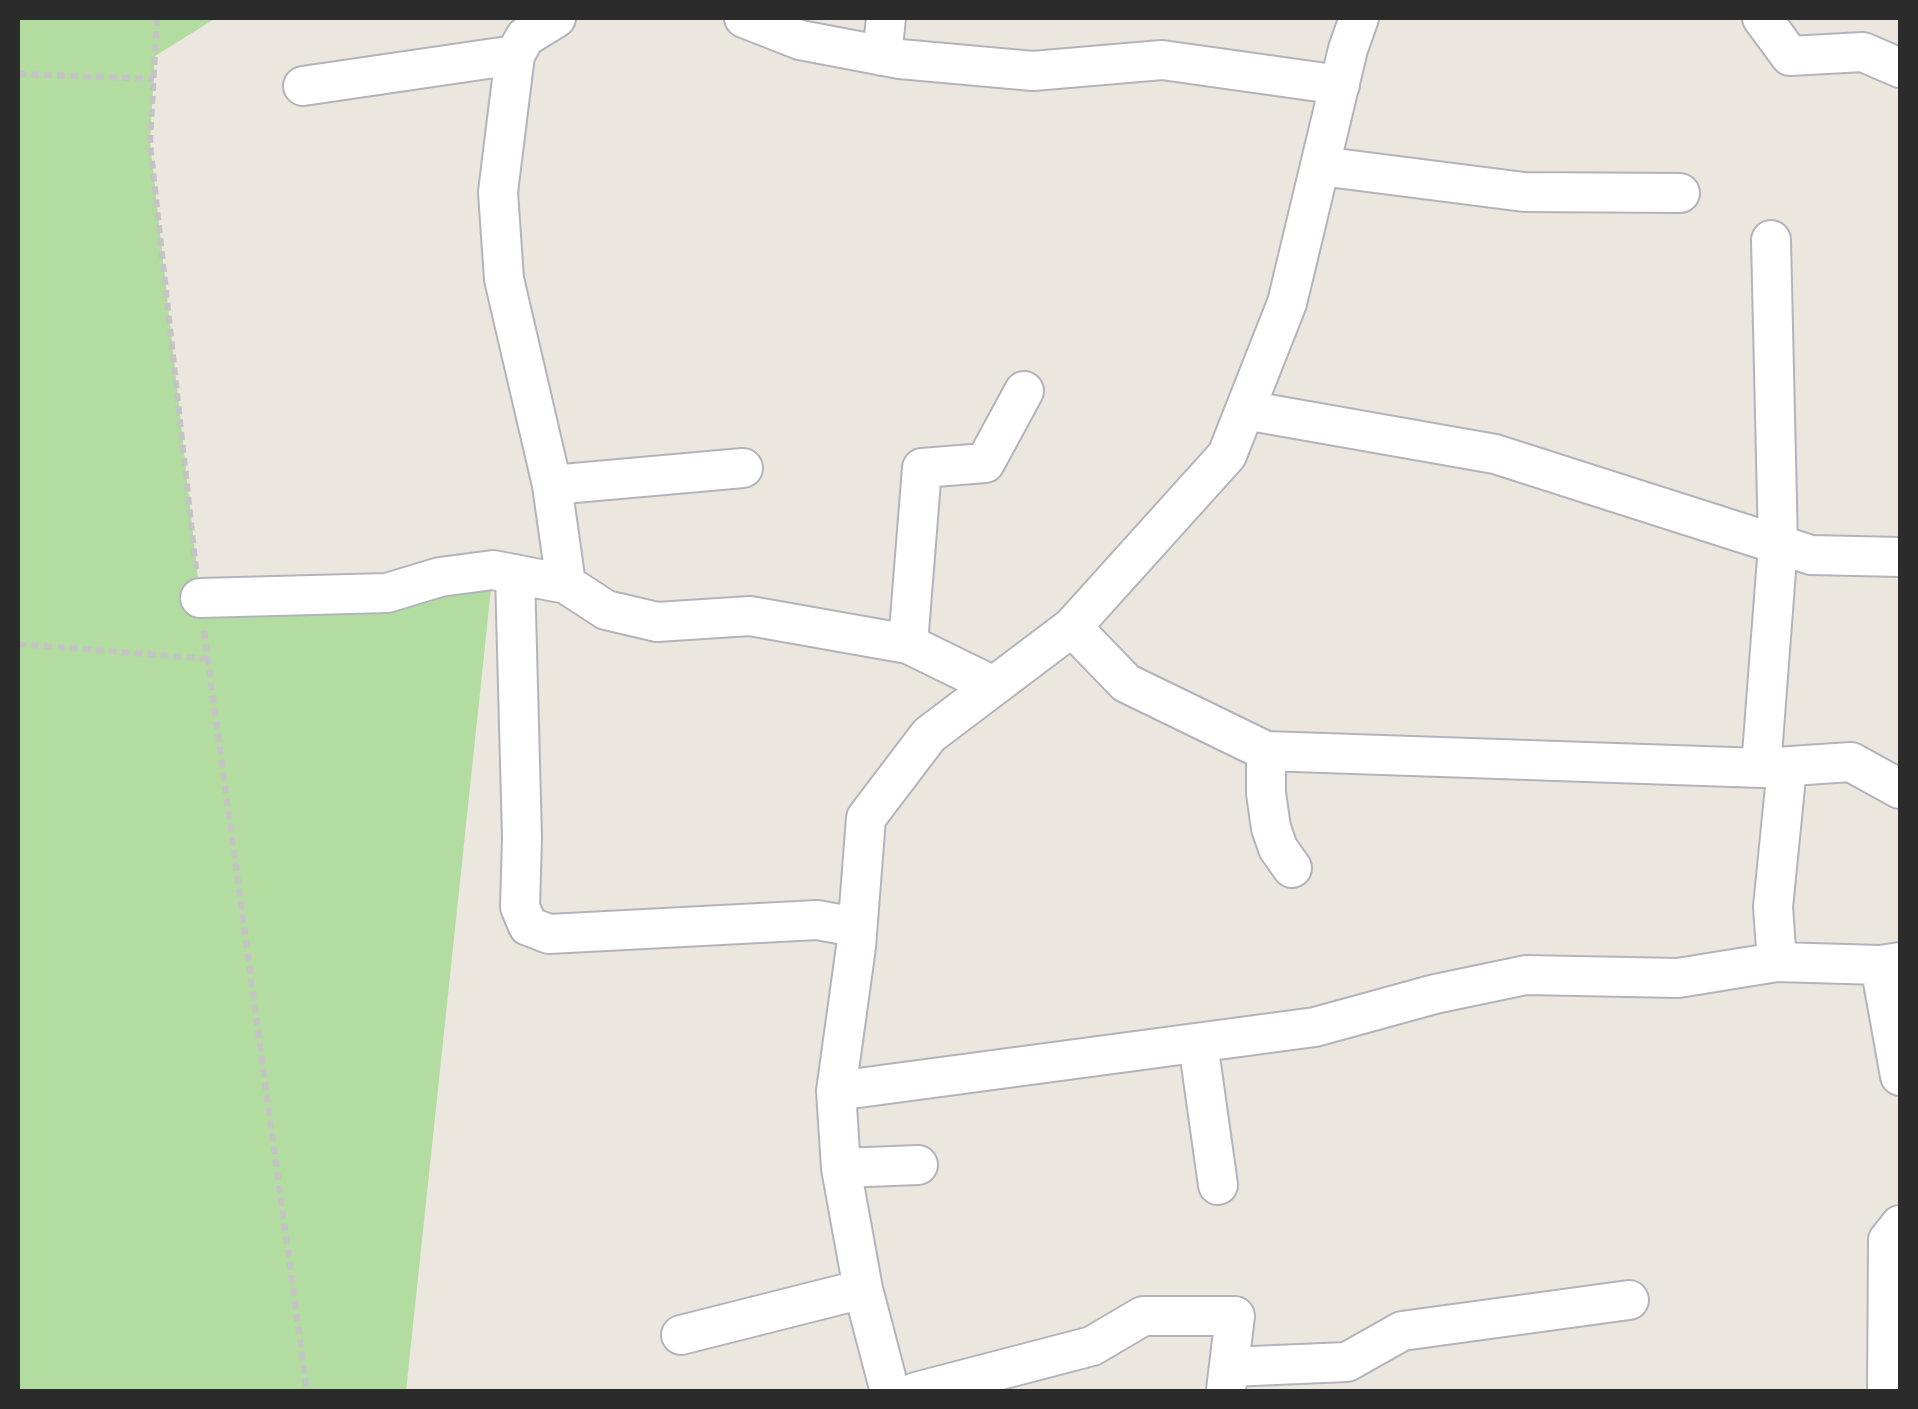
<!DOCTYPE html>
<style>
body{margin:0}
#map{position:relative;width:1918px;height:1409px;overflow:hidden;background:#ebe6de;font-family:Cabin,sans-serif}
canvas{display:block}
.frame{position:absolute;inset:0;border:20px solid #2b2b2b;pointer-events:none}
</style>
<div id="map">
<canvas width="1918" height="1409"></canvas>
<div class="frame"></div>
</div>
<script>
const g = document.querySelector('canvas').getContext('2d');
g.lineJoin = 'round';
function fill(path, color) { g.fillStyle = color; g.fill(path, 'evenodd'); }
const shape = rows => new Path2D(rows.map(r => 'M' + r).join(''));
function trace(path, color, width, dash) { g.strokeStyle = color; g.lineWidth = width; g.lineCap = dash ? 'butt' : 'round'; g.setLineDash(dash || []); g.stroke(path); }
fill(shape([
 [18,18,216,18,155,56,150,142,200,597,493,570,406,1391,18,1391]
]), '#b3dca0');
const street = shape([
 [556,18,525,37,515,55,498,192,504,279,552,485,566,584],
 [744,18,800,40,900,59,1033,71,1162,60,1340,85],
 [1762,18,1790,56,1863,52,1900,68],
 [882,56,886,18],
 [303,86,515,55],
 [1320,166,1524,192,1680,193],
 [1245,410,1495,454,1811,555,1900,557],
 [552,485,743,468],
 [515,574,522,838,520,907,528,926,549,934,817,920,856,927],
 [200,598,387,593,440,577,493,570,566,584,606,610,657,622,750,616,908,644,994,686],
 [1072,627,1126,683,1266,751,1761,768,1851,762,1900,789],
 [908,644,922,468,985,463,1024,391],
 [1266,751,1266,793,1271,828,1278,848,1292,868],
 [1761,768,1778,545,1771,240],
 [1777,962,1773,907,1787,767],
 [1880,965,1900,1076],
 [1198,1043,1218,1185],
 [836,1091,1315,1027,1435,994,1526,975,1678,978,1777,962,1880,965,1900,962],
 [841,1168,918,1165],
 [681,1335,863,1289],
 [1229,1367,1347,1362,1402,1331,1629,1300],
 [890,1392,863,1289,841,1168,836,1091,856,947,866,818,929,735,1072,627,1227,455,1287,303,1348,49,1359,18],
 [916,1392,1092,1346,1143,1316,1235,1316,1226,1390],
 [1887,1392,1888,1240,1900,1225]
]);
trace(street, '#b2b4bd', 42);
trace(shape([
 [157,18,150,143,196,569],
 [18,74,154,79],
 [204,631,307,1392],
 [18,644,208,659]
]), '#c4c4c4', 6, [8, 5]);
trace(street, '#fff', 38);
</script>
